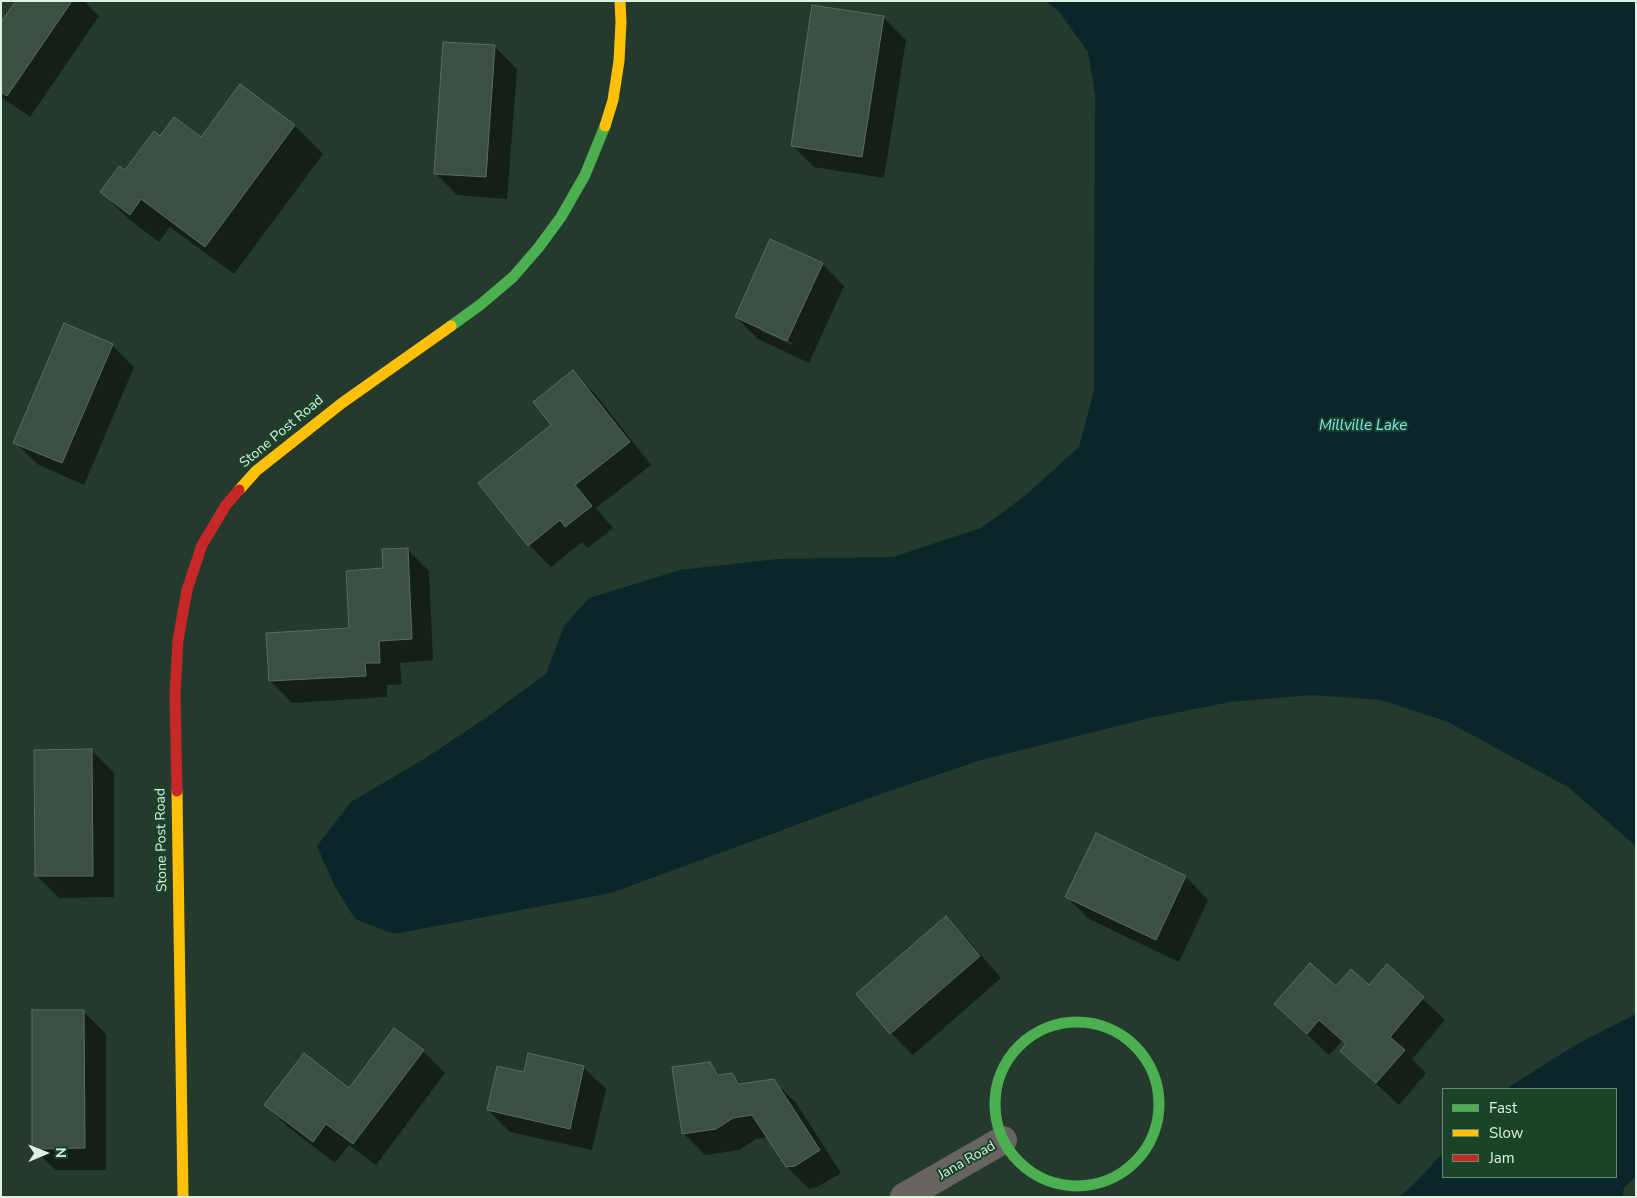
<!DOCTYPE html>
<style>
body{margin:0}
#map{position:relative;width:1637px;height:1198px;overflow:hidden;background:#243a2c;font-family:"Nunito Sans",sans-serif}
canvas{display:block}
.frame{position:absolute;inset:0;border:2px solid #dbf2e0;pointer-events:none}
.legend{position:absolute;left:1442px;top:1088px;width:175px;height:90px;box-sizing:border-box;background:#1a4429;border:1px solid #678a72;margin:0;padding:6px 9px;list-style:none;font-size:15px;color:#dbf2e0}
.legend li{display:flex;align-items:center;gap:10px;height:25px}
.legend b{width:25px;border:1px solid #678a72}
.north{position:absolute;left:20px;top:1128px;width:50px;height:50px;-webkit-text-stroke:4px #1a4429;paint-order:stroke;rotate:89deg;font-size:14px;font-weight:700;line-height:20px;text-align:center;color:#dbf2e0}
.north::after{content:'';display:block;margin:auto;width:18px;height:22px;background:#dbf2e0;clip-path:polygon(50% 0,100% 100%,50% 72%,0 100%)}
</style>
<div id="map">
<canvas width="1637" height="1198"></canvas>
<div class="frame"></div>
<ul class="legend">
<li><b style="height:6px;background:#4caf50"></b>Fast</li>
<li><b style="height:6px;background:#ffc107"></b>Slow</li>
<li><b style="height:6px;background:#c62828"></b>Jam</li>
</ul>
<div class="north">N</div>
</div>
<script>
const g = document.querySelector('canvas').getContext('2d');
g.lineJoin = 'round';
function fill(path, color) { g.fillStyle = color; g.fill(path, 'evenodd'); }
const shape = rows => new Path2D(rows.map(r => 'M' + r).join(''));
function trace(path, color, width, dash) { g.strokeStyle = color; g.lineWidth = width; g.lineCap = dash ? 'butt' : 'round'; g.setLineDash(dash || []); g.stroke(path); }
function drawText(font, color, halo, rows, align = 'center') {
  g.font = font + ' "Nunito Sans",sans-serif'; g.lineWidth = 4; g.setLineDash([]); g.textBaseline = 'middle'; g.strokeStyle = halo; g.fillStyle = color; for (const [text, x, y, turn = 0] of rows) {
    g.save(); g.translate(x, y); g.rotate((+turn || 0) * Math.PI / 180); g.textAlign = isNaN(turn) ? turn : align; if (halo) g.strokeText(text, 0, 0); g.fillText(text, 0, 0); g.restore();
  }
}
fill(shape([
 [1045,1,1636,1,1636,846,1568,787,1448,722,1381,700,1311,695,1230,702,1150,718,981,760,875,796,611,893,394,934,355,919,334,885,317,846,351,802,424,759,487,717,546,674,564,626,589,598,680,570,777,559,893,557,981,528,1026,495,1079,447,1094,390,1095,94,1088,52,1058,10],
 [1636,1014,1636,1176,1624,1188,1622,1197,1399,1197,1415,1183,1443,1153,1443,1177,1616,1177,1616,1089,1506,1089,1577,1044]
]), '#0a2629');
fill(shape([
 [17,1,84,1,99,16,30,117,1,97,1,25],
 [884,18,906,40,884,178,814,167,792,145],
 [495,47,517,69,507,199,457,195,435,173],
 [241,86,295,126,323,154,234,274,170,227,159,242,130,220,101,192,125,172,160,138,201,139],
 [822,264,844,286,809,363,758,339,736,317],
 [761,328,793,343,792,345,761,331],
 [112,345,134,367,84,485,37,464,15,442],
 [573,372,595,394,651,465,596,508,613,528,588,548,582,542,551,567,529,545,553,425],
 [407,549,429,571,433,660,400,663,402,684,387,685,387,697,292,703,270,681,351,629,384,570],
 [92,751,114,773,114,897,59,898,37,876],
 [1096,835,1186,877,1208,900,1179,962,1089,919,1067,897],
 [946,918,968,940,1001,978,913,1055,891,1033],
 [1387,966,1445,1020,1412,1059,1426,1073,1399,1105,1341,1051,1347,1045,1342,1041,1329,1055,1275,1004,1336,987,1369,987],
 [83,1011,106,1034,106,1170,55,1170,33,1148],
 [423,1051,445,1073,376,1165,349,1145,335,1163,288,1127,266,1105,350,1089],
 [709,1063,722,1076,732,1074,743,1085,773,1080,796,1103,841,1173,817,1187,809,1189,787,1167,768,1137,756,1139,739,1150,705,1155,683,1133],
 [583,1067,606,1089,592,1150,510,1132,488,1110,525,1073]
]), '#0007');
const building = shape([
 [16,1,72,1,7,96,1,92,1,22,16,1],
 [812,5,884,16,862,157,791,146,812,5],
 [443,42,495,45,486,177,434,174,443,42],
 [240,84,295,125,205,247,141,199,130,215,100,192,119,166,125,170,154,131,160,136,174,117,201,137,240,84],
 [770,239,823,263,787,341,735,317,770,239],
 [64,323,113,344,62,463,13,443,64,323],
 [573,370,630,442,575,485,592,506,565,527,560,520,528,546,478,483,551,425,533,402,573,370],
 [408,548,412,639,379,641,380,663,365,663,366,676,269,681,266,633,349,628,346,571,383,568,382,549,408,548],
 [92,749,93,876,35,876,34,750,92,749],
 [1096,833,1186,876,1156,940,1065,897,1096,833],
 [946,916,980,956,890,1034,856,994,946,916],
 [1310,963,1336,986,1351,969,1369,985,1387,964,1424,997,1390,1037,1405,1050,1376,1083,1340,1051,1346,1044,1319,1020,1307,1034,1274,1004,1310,963],
 [32,1010,84,1010,85,1148,32,1149,32,1010],
 [394,1028,424,1050,353,1144,326,1124,313,1142,264,1105,304,1053,349,1088,394,1028],
 [528,1053,584,1066,570,1129,487,1110,497,1066,524,1072,528,1053],
 [710,1062,718,1075,732,1073,739,1084,774,1079,820,1150,795,1166,786,1167,752,1115,733,1118,716,1129,682,1134,672,1067,710,1062]
]);
fill(building, '#3d4f43');
trace(building, '#5a6d60', 1);
trace(shape([
 [904,1197,1003,1140]
]), '#686461', 28);
trace(shape([
 [451,326,480,305,513,277,539,247,561,217,585,175,605,126],
 '995 1104a82 82 0 1 1 164 0a82 82 0 1 1-164 0Z'
]), '#4caf50', 11);
trace(shape([
 [605,126,613,100,619,61,621,22,620,1],
 [239,490,256,471,342,403,451,326],
 [177,791,183,1197]
]), '#ffc107', 11);
trace(shape([
 [177,791,175,695,178,640,187,590,202,545,226,505,239,490]
]), '#c62828', 11);
drawText('14px', '#dbf2e0', '#1a4429', [
 ["Stone Post Road",282,432,-40],
 ["Stone Post Road",162,840,-91],
 ["Jana Road",967,1161,-30]
]);
drawText('italic 15px', '#84e4f8', '#1a4429', [
 ["Millville Lake",1363,426]
]);
</script>
